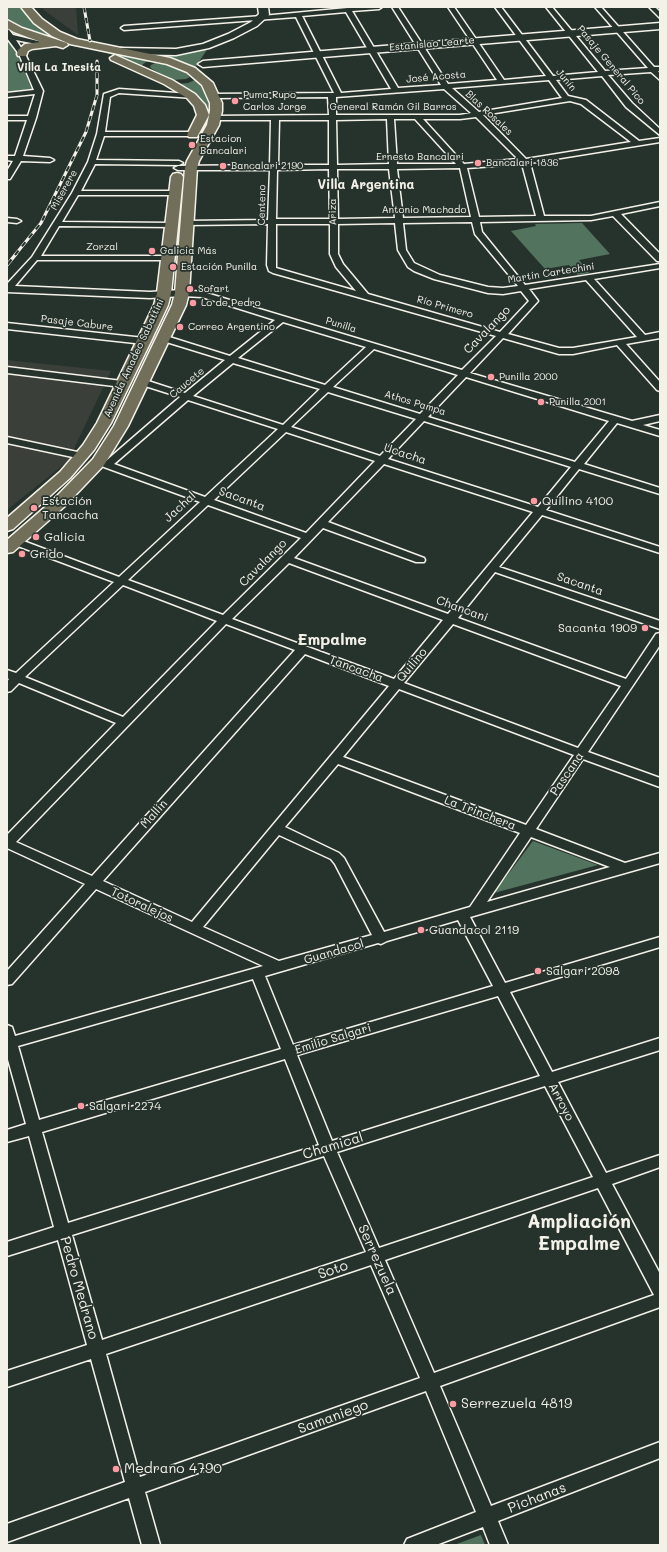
<!DOCTYPE html>
<meta charset="utf-8">
<style>
body{margin:0}
#map{position:relative;width:667px;height:1552px;overflow:hidden;background:#26332d;font-family:Mali,sans-serif}
canvas{display:block}
.frame{position:absolute;inset:0;border:8px solid #f4f1e8;pointer-events:none}
</style>
<div id="map">
<canvas width="667" height="1552"></canvas>
<div class="frame"></div>
</div>
<script>
const g = document.querySelector('canvas').getContext('2d');
g.lineJoin = 'round';
function fill(path, color) { g.fillStyle = color; g.fill(path, 'evenodd'); }
const shape = rows => new Path2D(rows.map(r => 'M' + r).join(''));
function trace(path, color, width, dash) { g.strokeStyle = color; g.lineWidth = width; g.lineCap = dash ? 'butt' : 'round'; g.setLineDash(dash || []); g.stroke(path); }
function drawText(font, color, halo, rows, align = 'center') {
  g.font = font + ' Mali,sans-serif'; g.lineWidth = 3.5; g.setLineDash([]); g.textBaseline = 'middle'; g.strokeStyle = halo; g.fillStyle = color; for (const [text, x, y, turn = 0] of rows) {
    g.save(); g.translate(x, y); g.rotate((+turn || 0) * Math.PI / 180); g.textAlign = isNaN(turn) ? turn : align; if (halo) g.strokeText(text, 0, 0); g.fillText(text, 0, 0); g.restore();
  }
}
fill(shape([
 [40,7,76,7,78,35],
 [7,360,111,371,68,461,7,510]
]), '#3a4039');
fill(shape([
 [7,7,19,7,36,24,68,44,36,35,7,21],
 [7,39,12,42,32,89,7,92],
 [208,48,195,68,178,61,152,55,189,53],
 [102,51,156,60,146,62,141,66],
 [155,63,162,63,171,65,185,72,190,77,186,79,173,80,152,69,150,67,151,65],
 [197,79,208,95,209,111,207,121,206,112,178,84,188,83],
 [582,223,610,254,579,260,589,273,578,275,569,265,545,269,511,231,536,226,535,224],
 [533,841,598,865,494,893],
 [481,1535,485,1545,454,1545]
]), '#52735d');
const street = shape([
 [358,7,382,7,379,9,352,11,398,88,441,85,392,7,398,7,448,84,497,80,448,7,454,7,504,80,546,76,495,7,501,7,553,76,598,72,546,7,552,7,605,71,648,68,595,7,601,7,654,67,660,67,660,71,658,71,660,74,660,80,651,72,608,75,632,103,660,129,660,135,626,107,602,76,556,80,568,96,586,100,639,141,660,138,660,142,530,163,544,216,591,216,660,202,660,206,621,214,660,254,660,261,657,261,613,216,591,220,480,222,482,232,525,285,660,264,660,268,594,279,645,335,660,332,660,338,626,344,660,382,660,391,657,390,617,345,573,354,559,354,503,338,470,373,632,421,660,415,660,421,643,425,660,430,660,436,617,423,584,464,660,488,660,494,579,469,546,510,660,547,660,553,542,515,499,567,660,621,660,629,495,572,458,618,626,679,656,634,660,633,660,645,588,752,660,778,660,787,583,759,536,829,625,863,660,853,660,863,470,917,505,983,660,937,660,947,510,992,552,1072,660,1038,660,1050,558,1082,606,1173,660,1155,660,1167,612,1184,660,1274,660,1307,440,1386,491,1506,660,1442,660,1458,498,1521,508,1545,490,1545,483,1527,436,1545,404,1545,407,1539,476,1512,426,1391,145,1492,160,1545,142,1545,129,1498,7,1542,7,1524,125,1482,91,1359,7,1387,7,1371,87,1345,58,1240,7,1256,7,1242,54,1227,29,1136,7,1142,7,1130,26,1124,7,1056,7,1025,12,1027,15,1036,263,966,96,889,12,984,7,985,7,971,85,884,7,848,7,835,116,723,19,683,11,691,7,692,7,682,9,679,7,678,7,670,16,673,114,582,10,543,9,541,14,538,18,539,119,577,200,502,104,467,97,463,102,460,106,461,180,397,139,384,137,382,139,380,145,380,185,393,225,360,160,340,159,338,160,336,166,336,230,356,275,320,202,297,182,296,150,298,7,292,7,284,32,257,72,193,88,162,97,134,104,94,119,89,191,94,194,94,194,98,119,93,110,97,105,132,194,132,198,134,194,136,104,136,96,160,179,161,183,163,179,165,95,164,81,191,178,191,178,195,78,195,62,222,172,223,175,223,175,227,59,226,41,256,172,256,173,258,172,260,37,260,15,286,150,292,182,290,203,292,462,370,496,336,273,273,269,271,267,265,268,224,186,225,182,223,186,221,268,220,270,170,178,170,174,168,178,166,270,165,271,120,212,120,212,116,329,115,328,97,213,98,209,96,213,94,334,93,296,17,124,30,121,28,124,26,262,16,358,7],
 [346,12,391,89,341,93,302,16,346,12],
 [549,80,562,98,479,112,452,88,549,80],
 [444,89,471,113,460,115,336,115,336,97,444,89],
 [570,101,581,104,631,142,526,159,483,115,570,101],
 [476,117,518,159,464,164,423,119,460,119,476,117],
 [387,119,389,164,337,165,336,120,387,119],
 [394,119,415,119,456,164,397,164,394,119],
 [279,120,329,120,329,165,278,165,279,120],
 [522,164,536,216,479,217,467,168,522,164],
 [460,168,471,217,403,218,397,169,460,168],
 [329,169,330,219,276,219,277,170,329,169],
 [337,169,389,169,395,218,338,219,337,169],
 [472,222,475,234,518,286,503,288,488,287,440,275,414,263,406,250,403,223,472,222],
 [395,223,398,250,408,267,414,271,434,279,488,293,503,294,521,291,529,301,500,332,368,294,343,264,338,254,338,224,395,223],
 [276,224,330,224,330,254,336,267,356,291,276,268,276,224],
 [586,280,637,337,573,348,559,348,508,334,538,301,529,289,586,280],
 [283,322,366,347,325,385,238,358,283,322],
 [374,349,458,375,420,414,333,387,374,349],
 [233,363,320,389,283,425,193,396,233,363],
 [466,377,609,421,575,462,428,417,466,377],
 [328,392,416,419,380,456,291,427,328,392],
 [188,400,278,429,205,497,114,464,188,400],
 [424,421,571,467,538,507,388,459,424,421],
 [286,432,375,461,306,533,214,500,286,432],
 [384,464,533,512,448,614,294,558,323,528,416,562,424,562,425,560,424,558,328,522,384,464],
 [208,505,301,538,223,615,128,580,208,505],
 [289,563,443,620,394,679,232,619,289,563],
 [123,585,217,621,123,717,25,677,123,585],
 [226,624,295,650,92,876,16,842,226,624],
 [453,624,621,686,578,748,404,683,453,624],
 [305,654,389,686,192,922,103,881,305,654],
 [399,689,574,755,526,825,343,757,399,689],
 [338,764,520,833,470,907,384,932,344,858,339,853,285,827,338,764],
 [279,835,331,859,335,864,372,935,279,961,203,927,279,835],
 [531,837,610,867,487,902,531,837],
 [458,920,493,986,293,1045,265,976,378,943,381,944,387,941,458,920],
 [253,979,281,1049,39,1120,18,1046,253,979],
 [498,996,540,1076,332,1141,297,1055,498,996],
 [285,1059,319,1145,68,1223,42,1132,285,1059],
 [545,1086,593,1177,379,1248,337,1152,545,1086],
 [324,1156,366,1252,102,1340,72,1235,324,1156],
 [598,1188,654,1295,434,1373,385,1260,598,1188],
 [371,1265,420,1378,140,1477,106,1354,371,1265],
 [649,7,655,7,660,12,660,18,649,7],
 [7,29,9,30,13,35,50,44,47,46,16,40,25,54,43,91,36,118,23,156,50,158,54,160,50,162,21,161,10,179,7,179,7,171,13,161,7,160,7,156,15,156,27,120,7,120,7,116,28,116,35,94,7,97,7,93,34,90,19,54,7,38,7,29],
 [7,218,17,219,21,221,17,223,7,222,7,218],
 [7,323,144,338,148,341,144,344,7,329,7,323],
 [7,367,122,381,127,384,122,387,7,373,7,367],
 [7,437,82,453,87,456,82,459,7,443,7,437]
]);
const secondary = shape([
 [258,7,268,7,269,15,257,26,234,38,209,48,176,55,121,54,116,51,121,48,176,49,203,44,228,34,251,22,259,14,258,7],
 [660,23,660,29,203,67,198,64,203,61,660,23]
]);
const primary = shape([
 [21,7,31,7,42,19,60,32,77,39,170,58,195,68,213,83,222,103,222,111,219,125,199,161,197,168,189,293,186,305,128,426,104,465,64,507,13,552,7,553,7,540,52,501,93,459,114,426,172,305,175,293,185,168,187,161,207,125,210,111,210,103,202,85,187,72,167,64,70,44,52,36,34,23,21,7],
 [7,20,22,28,67,43,68,45,63,48,56,46,32,49,28,51,26,56,18,56,17,54,18,50,25,44,41,42,14,32,7,28,7,20],
 [115,55,172,80,195,94,205,105,209,115,197,137,189,137,187,135,197,115,194,106,187,98,164,84,111,60,110,58,115,55],
 [177,173,181,174,183,177,171,293,168,305,151,341,111,423,94,450,70,478,13,529,7,531,7,518,60,472,83,445,97,423,154,305,157,293,171,177,173,174,177,173]
]);
trace(street, '#f4f1e8', 3);
trace(secondary, '#f4f1e8', 3);
trace(primary, '#f4f1e8', 3);
fill(street, '#26332d');
fill(secondary, '#26332d');
fill(primary, '#716e59');
const railFar1 = shape([
 [84,7,90,41],
 [15,255,41,223,86,132,97,95,97,61]
]);
const rail = shape([
 [7,265,16,254]
]);
trace(railFar1, '#f4f1e8', 3);
trace(rail, '#f4f1e8', 3.5);
trace(railFar1, '#26332d', 2, [5.5]);
trace(rail, '#26332d', 2.5, [7]);
for (const [x, y, r, color] of [
 [235,101,4,"#ff9aa2"],
 [192,145,4,"#ff9aa2"],
 [478,163,4,"#ff9aa2"],
 [223,166,4,"#ff9aa2"],
 [152,251,4,"#ff9aa2"],
 [173,267,4,"#ff9aa2"],
 [190,289,4,"#ff9aa2"],
 [193,303,4,"#ff9aa2"],
 [180,327,4,"#ff9aa2"],
 [491,377,4,"#ff9aa2"],
 [541,402,4,"#ff9aa2"],
 [534,501,4,"#ff9aa2"],
 [34,508,4,"#ff9aa2"],
 [36,537,4,"#ff9aa2"],
 [22,554,4,"#ff9aa2"],
 [645,628,4,"#ff9aa2"],
 [421,930,4,"#ff9aa2"],
 [538,971,4,"#ff9aa2"],
 [81,1106,4,"#ff9aa2"],
 [453,1404,4,"#ff9aa2"],
 [116,1469,4,"#ff9aa2"]
]) { const dot = new Path2D(); dot.arc(x, y, r, 0, 2 * Math.PI); g.fillStyle = color; g.fill(dot); trace(dot, '#26332d', 1.5); }
drawText('10px', '#f4f1e8', '#26332d', [
 ["Estanislao Learte",432,44,-5],
 ["Pasaje General Pico",611,65,50],
 ["José Acosta",436,77,-5],
 ["Junín",566,80,50],
 ["General Ramón Gil Barros",393,107],
 ["Blas Rosales",489,113,43],
 ["Ernesto Bancalari",420,157],
 ["Miserere",64,190,-61],
 ["Centeno",262,205,-89],
 ["Antonio Machado",424,210],
 ["Ariza",333,212,-91],
 ["Zorzal",102,247],
 ["Martín Cartechini",551,273,-9],
 ["Río Primero",445,307,16],
 ["Pasaje Cabure",77,323,7],
 ["Punilla",341,325,17],
 ["Avenida Amadeo Sabattini",134,358,-65],
 ["Caucete",187,383,-40],
 ["Athos Pampa",415,403,17]
]);
drawText('10px', '#f4f1e8', '#26332d', [
 ["Puma Rupo",243,95],
 ["Carlos Jorge",243,107],
 ["Estacion",200,139],
 ["Bancalari",200,151],
 ["Bancalari 1836",486,163],
 ["Bancalari 2190",231,166],
 ["Galicia Más",160,251],
 ["Estación Punilla",181,267],
 ["Sofart",198,289],
 ["Lo de Pedro",201,303],
 ["Correo Argentino",188,327],
 ["Punilla 2000",499,377],
 ["Punilla 2001",549,402]
], 'left');
drawText('bold 11px', '#f4f1e8', '#26332d', [
 ["Villa La Inesita",59,68]
]);
drawText('12px', '#f4f1e8', '#26332d', [
 ["Cavalango",487,330,-46],
 ["Ucacha",405,454,18],
 ["Sacanta",242,499,20],
 ["Jachal",180,507,-43],
 ["Cavalango",263,563,-45],
 ["Sacanta",580,584,19],
 ["Chancani",462,609,20],
 ["Quilino",412,665,-50],
 ["Tancacha",356,669,20],
 ["Pascana",567,774,-56],
 ["La Trinchera",480,813,21],
 ["Mallín",154,814,-48],
 ["Totoralejos",142,905,25],
 ["Guandacol",334,952,-16],
 ["Emilio Salgari",333,1039,-17],
 ["Arroyo",561,1102,62]
]);
drawText('12px', '#f4f1e8', '#26332d', [
 ["Estación",42,501],
 ["Tancacha",42,515],
 ["Quilino 4100",542,501],
 ["Galicia",44,537],
 ["Grido",30,554],
 ["Sacanta 1909",637,628,"right"],
 ["Guandacol 2119",429,930],
 ["Salgari 2098",546,971],
 ["Salgari 2274",89,1106]
], 'left');
drawText('bold 13px', '#f4f1e8', '#26332d', [
 ["Villa Argentina",366,185]
]);
drawText('14px', '#f4f1e8', '#26332d', [
 ["Chamical",333,1146,-17],
 ["Serrezuela",377,1260,66],
 ["Soto",333,1270,-19],
 ["Pedro Medrano",79,1288,74],
 ["Samaniego",333,1417,-20],
 ["Pichanas",537,1498,-21]
]);
drawText('14px', '#f4f1e8', '#26332d', [
 ["Serrezuela 4819",461,1404],
 ["Medrano 4790",124,1469]
], 'left');
drawText('bold 16px', '#f4f1e8', '#26332d', [
 ["Empalme",332,640]
]);
drawText('bold 19px', '#f4f1e8', '#26332d', [
 ["Ampliación",579,1222],
 ["Empalme",579,1244]
]);
</script>
